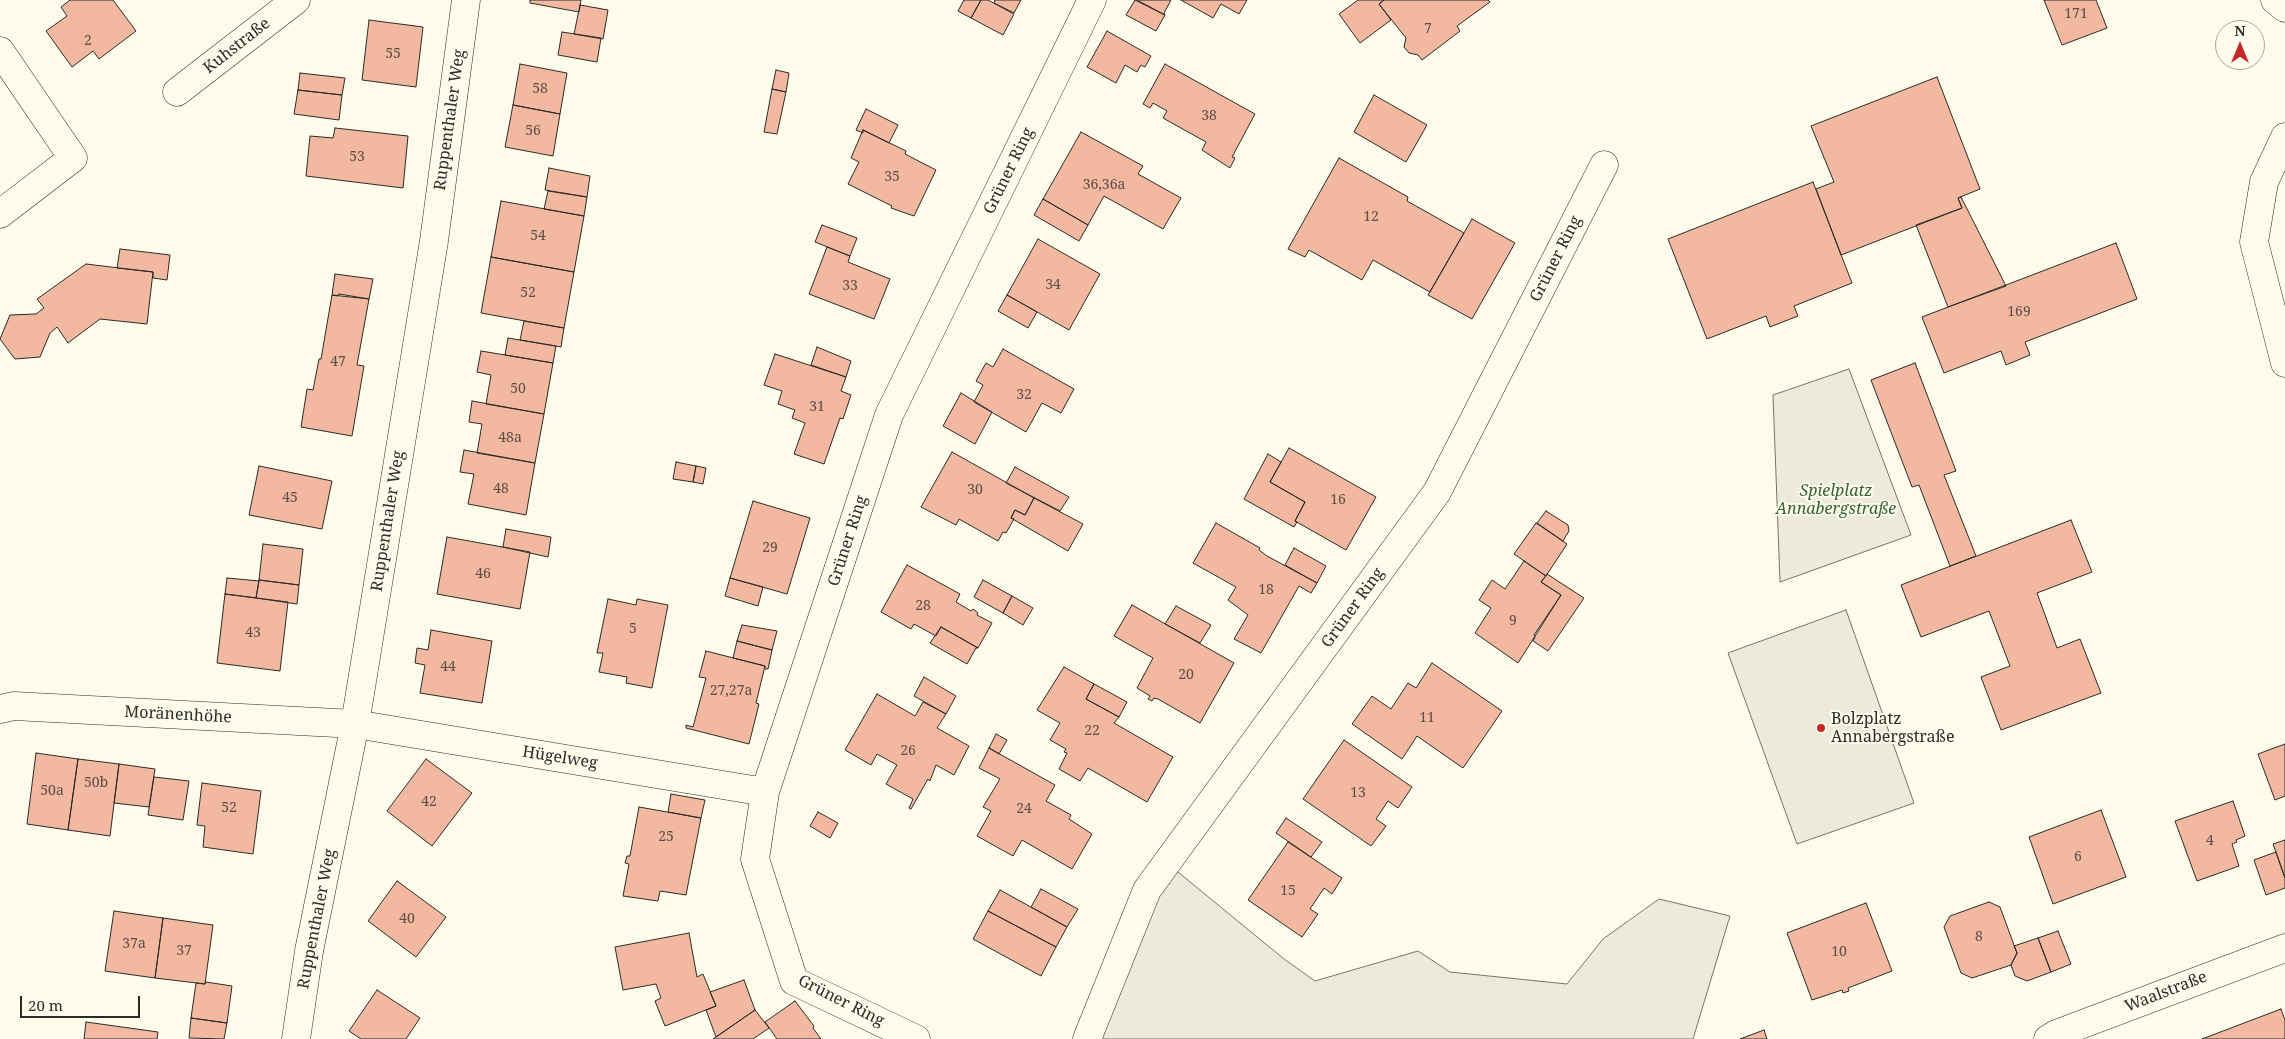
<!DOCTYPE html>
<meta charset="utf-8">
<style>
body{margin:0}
#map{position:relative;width:2285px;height:1039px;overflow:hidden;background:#fdfbea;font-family:"Noto Serif",serif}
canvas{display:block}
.north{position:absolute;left:2215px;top:20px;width:50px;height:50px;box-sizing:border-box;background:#fdfbea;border:1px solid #a9a89e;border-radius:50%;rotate:0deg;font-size:14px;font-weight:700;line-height:20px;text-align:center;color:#2b2b2b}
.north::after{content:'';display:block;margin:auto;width:18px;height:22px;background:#c62828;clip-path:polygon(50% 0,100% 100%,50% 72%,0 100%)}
.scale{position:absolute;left:20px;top:996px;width:120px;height:22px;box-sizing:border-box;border:2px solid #2b2b2b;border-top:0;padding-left:6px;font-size:15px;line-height:18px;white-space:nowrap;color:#2b2b2b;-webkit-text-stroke:4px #fdfbea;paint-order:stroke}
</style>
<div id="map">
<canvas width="2285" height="1039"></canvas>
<div class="north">N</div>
<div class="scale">20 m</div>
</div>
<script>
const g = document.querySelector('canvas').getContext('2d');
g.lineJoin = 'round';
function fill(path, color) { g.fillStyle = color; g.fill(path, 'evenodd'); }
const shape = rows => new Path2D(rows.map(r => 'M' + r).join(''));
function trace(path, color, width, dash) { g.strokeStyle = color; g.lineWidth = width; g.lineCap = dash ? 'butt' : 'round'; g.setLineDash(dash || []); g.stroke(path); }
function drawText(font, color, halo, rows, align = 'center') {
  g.font = font + ' "Noto Serif",serif'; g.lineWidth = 4; g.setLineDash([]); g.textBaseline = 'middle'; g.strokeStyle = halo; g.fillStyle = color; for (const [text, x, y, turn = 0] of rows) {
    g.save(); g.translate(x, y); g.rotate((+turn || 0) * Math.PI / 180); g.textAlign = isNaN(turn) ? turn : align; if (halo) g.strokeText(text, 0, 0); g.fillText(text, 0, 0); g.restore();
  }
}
const green = shape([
 [1849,369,1911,535,1780,582,1773,395,1849,369],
 [1846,610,1914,803,1797,844,1728,653,1846,610],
 [1167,863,1284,959,1315,981,1418,951,1450,972,1567,984,1603,939,1659,899,1730,916,1693,1039,1090,1039,1167,863]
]);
fill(green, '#ecebdb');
trace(green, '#74746e', 1);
const building = shape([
 [70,0,113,0,136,31,99,59,93,51,72,67,46,31,67,16,61,7,70,0],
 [530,0,581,0,579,12,530,3,530,0],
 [964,0,981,0,971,18,958,11,964,0],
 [981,0,988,0,1014,14,1003,35,971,18,981,0],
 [995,0,1021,0,1014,13,994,3,995,0],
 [1135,0,1165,15,1156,31,1126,15,1135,0],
 [1137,0,1171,0,1164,13,1165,15,1137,0],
 [1181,0,1247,0,1239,14,1221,4,1213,18,1181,0],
 [1358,0,1384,0,1379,4,1391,20,1360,43,1339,14,1358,0],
 [1384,0,1488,0,1490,2,1457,26,1460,31,1422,60,1418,55,1409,53,1404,47,1406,38,1379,4,1384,0],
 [2044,0,2096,0,2107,28,2062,45,2044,0],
 [580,5,608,10,603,39,574,34,580,5],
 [369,20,423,27,416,87,362,80,369,20],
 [1107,31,1151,56,1145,67,1141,65,1137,72,1125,65,1116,83,1087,67,1107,31],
 [562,32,601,38,597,62,558,55,562,32],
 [520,64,567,73,560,114,513,105,520,64],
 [1165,64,1255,114,1232,157,1235,158,1230,168,1202,150,1206,142,1163,118,1167,111,1153,103,1150,108,1143,104,1165,64],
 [776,70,789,73,786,92,772,89,776,70],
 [300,73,345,78,342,95,298,90,300,73],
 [1937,77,1980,189,1958,198,1962,208,1841,255,1816,189,1834,182,1811,126,1937,77],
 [772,89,786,92,777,134,764,132,772,89],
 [298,90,342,95,339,120,294,114,298,90],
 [1374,95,1427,125,1406,162,1354,132,1374,95],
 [513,105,560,114,553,156,505,147,513,105],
 [866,109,898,125,889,143,863,130,863,133,856,130,866,109],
 [335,128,408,136,403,188,306,176,310,136,333,138,335,128],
 [863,130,906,151,905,154,936,170,914,216,891,208,892,206,848,184,859,162,851,158,863,130],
 [1081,132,1143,166,1138,174,1181,198,1163,229,1104,196,1088,225,1043,199,1081,132],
 [1339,158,1408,197,1407,201,1464,233,1430,292,1373,260,1362,280,1309,250,1305,257,1288,249,1339,158],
 [549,168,590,176,587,197,545,190,549,168],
 [1813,182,1852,283,1794,306,1798,316,1770,327,1766,316,1707,339,1668,239,1813,182],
 [548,191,587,197,584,216,544,209,548,191],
 [1961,197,2006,286,1948,307,1916,225,1962,208,1958,198,1961,197],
 [1043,199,1088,225,1079,241,1034,215,1043,199],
 [501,201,584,216,574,272,491,257,501,201],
 [1472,219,1515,243,1472,319,1428,295,1472,219],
 [822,225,857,238,850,256,815,242,822,225],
 [1038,239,1100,274,1069,330,1007,295,1038,239],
 [2116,243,2137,299,2025,342,2030,355,2006,365,2001,351,1944,373,1922,317,2116,243],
 [827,247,850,256,848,262,890,279,874,319,809,294,827,247],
 [120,249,170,255,167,280,153,278,153,272,117,268,120,249],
 [491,257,574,272,564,328,481,313,491,257],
 [86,264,153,272,147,324,100,319,68,343,57,327,50,333,40,357,15,359,0,339,10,315,36,314,44,308,37,299,86,264],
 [335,274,373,279,369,299,332,295,335,274],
 [339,294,369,299,357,365,364,366,352,436,301,427,307,389,313,390,319,359,321,359,332,295,338,296,339,294],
 [1007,295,1037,312,1028,328,998,311,1007,295],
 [524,321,564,328,561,347,520,340,524,321],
 [508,338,556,346,553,363,505,355,508,338],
 [817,347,851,361,846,377,811,365,817,347],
 [1003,349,1074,389,1061,413,1042,403,1026,432,974,402,983,385,976,381,986,363,993,367,1003,349],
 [481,351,553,363,544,414,486,404,491,375,477,372,481,351],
 [775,354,846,377,841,391,851,395,843,419,840,418,824,464,794,454,805,423,792,418,795,410,778,404,782,391,764,385,775,354],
 [1915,363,1956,471,1944,475,1976,556,1950,566,1919,485,1912,487,1871,380,1915,363],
 [961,393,992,412,975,444,943,426,961,393],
 [472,401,544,414,535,463,477,453,482,424,469,422,472,401],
 [1289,448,1376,497,1346,550,1295,521,1305,502,1270,482,1289,448],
 [464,450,535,463,526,515,468,504,474,474,460,472,464,450],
 [952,452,1034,498,1025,515,1015,510,1011,518,1014,519,1006,533,1003,532,998,541,959,519,956,525,921,507,952,452],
 [1268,454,1281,462,1270,482,1305,502,1295,521,1297,522,1294,527,1244,499,1268,454],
 [676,462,696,466,693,482,673,479,676,462],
 [259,466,332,481,322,529,249,515,259,466],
 [696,466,706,468,703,484,693,482,696,466],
 [1015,467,1069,497,1060,511,1006,483,1015,467],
 [1034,498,1083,524,1068,551,1011,518,1015,510,1025,515,1034,498],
 [753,501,810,518,787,594,730,578,753,501],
 [1546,511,1568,525,1569,531,1563,541,1537,523,1546,511],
 [2071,520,2092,572,2037,593,2057,648,2080,639,2101,693,2001,730,1981,677,2010,666,1989,611,1921,637,1901,585,2071,520],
 [1216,523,1260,548,1259,550,1267,556,1317,583,1311,593,1299,586,1261,653,1234,639,1248,615,1228,600,1236,587,1193,563,1216,523],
 [1536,523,1567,544,1546,576,1514,554,1536,523],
 [506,529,551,537,548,557,503,547,506,529],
 [447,537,530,552,520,609,437,594,447,537],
 [263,544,303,549,299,585,259,580,263,544],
 [1294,548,1326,566,1317,583,1285,565,1294,548],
 [1524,561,1546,576,1541,582,1561,595,1518,663,1475,633,1491,608,1479,600,1492,580,1505,589,1524,561],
 [907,565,960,594,956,602,971,611,973,609,978,613,977,615,992,623,978,648,941,627,936,636,914,624,911,629,881,612,907,565],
 [1547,574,1584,598,1548,651,1533,641,1535,637,1534,635,1561,595,1541,582,1547,574],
 [227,578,259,581,256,598,225,594,227,578],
 [730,578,763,587,758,606,725,596,730,578],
 [259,580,299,585,297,604,256,598,259,580],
 [983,580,1012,596,1003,613,974,597,983,580],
 [225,594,288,602,280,671,217,663,225,594],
 [1012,596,1033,608,1023,625,1003,613,1012,596],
 [608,599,636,605,637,599,668,605,652,688,626,683,627,677,599,672,603,653,597,653,608,599],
 [1132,605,1234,663,1200,723,1158,699,1154,698,1152,701,1148,699,1150,696,1137,688,1153,658,1114,636,1132,605],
 [1176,606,1211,625,1200,643,1165,624,1176,606],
 [742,625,777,631,772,650,737,641,742,625],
 [941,627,978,648,976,648,967,664,930,643,941,627],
 [431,630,492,641,482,703,420,693,425,665,415,663,417,648,428,650,431,630],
 [737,641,772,650,768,669,765,669,765,666,733,658,737,641],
 [706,651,765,666,756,703,759,704,749,744,686,728,686,725,693,727,706,678,699,677,706,651],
 [1432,663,1502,711,1463,768,1417,736,1402,759,1352,724,1372,696,1391,709,1408,683,1416,688,1432,663],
 [1064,667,1094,684,1086,699,1119,717,1114,723,1173,757,1147,802,1088,768,1080,781,1059,769,1067,753,1064,752,1066,749,1050,740,1060,723,1037,710,1064,667],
 [924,677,956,696,946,714,914,696,924,677],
 [1094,684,1127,702,1119,717,1086,699,1094,684],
 [877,694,915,716,923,702,946,714,937,728,969,746,954,775,936,765,930,781,928,779,911,809,909,808,913,799,886,784,897,765,877,754,871,765,845,750,877,694],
 [996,734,1007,740,999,754,989,748,996,734],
 [1344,740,1412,787,1398,808,1388,801,1376,819,1386,826,1371,846,1303,799,1344,740],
 [2285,744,2285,796,2275,800,2258,754,2285,744],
 [989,748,1055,785,1046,801,1071,815,1069,819,1092,834,1072,869,1022,840,1013,856,977,836,991,811,983,807,1000,779,979,768,989,748],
 [36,753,78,759,68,830,27,824,36,753],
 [78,759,119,764,110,836,68,830,78,759],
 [426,759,472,793,432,846,387,811,426,759],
 [119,764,155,769,149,807,114,803,119,764],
 [154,777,189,781,183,820,148,815,154,777],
 [202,783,261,791,253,854,203,847,205,826,197,825,202,783],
 [671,794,705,800,701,818,668,812,671,794],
 [2233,801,2245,836,2236,840,2237,842,2232,844,2239,866,2197,881,2175,821,2233,801],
 [639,807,701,818,686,895,660,891,658,901,623,896,629,864,625,863,627,856,630,856,639,807],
 [2101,810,2126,877,2053,904,2029,837,2101,810],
 [818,812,838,823,830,838,810,826,818,812],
 [1286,818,1322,842,1311,857,1276,833,1286,818],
 [2285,840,2285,878,2273,844,2285,840],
 [1288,842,1342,878,1332,894,1324,888,1310,909,1318,914,1302,937,1248,900,1288,842],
 [2276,852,2285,878,2285,888,2266,895,2254,860,2276,852],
 [397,881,446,917,416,957,368,921,397,881],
 [1041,889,1078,909,1067,927,1031,907,1041,889],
 [1000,890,1067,927,1056,947,988,911,1000,890],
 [1989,902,2000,907,2017,953,2011,965,1972,978,1961,973,1944,927,1950,916,1989,902],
 [1866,903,1892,971,1848,988,1849,991,1843,993,1842,990,1812,1000,1787,933,1866,903],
 [114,911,163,918,155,978,105,971,114,911],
 [988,911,1056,947,1041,976,973,939,988,911],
 [163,918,213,925,205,984,155,978,163,918],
 [2058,931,2071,964,2051,972,2038,938,2058,931],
 [689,933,697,977,703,974,716,1006,665,1026,655,1001,661,998,656,984,623,990,615,947,689,933],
 [2038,938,2051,972,2027,981,2015,976,2011,965,2017,953,2014,946,2038,938],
 [744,980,755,1010,716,1037,706,1010,716,1006,710,992,744,980],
 [206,982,232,986,227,1023,191,1018,196,983,205,984,206,982],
 [377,990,420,1018,406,1039,361,1039,349,1031,377,990],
 [795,1001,814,1026,813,1028,821,1039,777,1039,765,1022,795,1001],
 [2281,1009,2285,1020,2285,1039,2202,1039,2281,1009],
 [755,1010,769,1028,753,1039,713,1039,755,1010],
 [191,1018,227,1023,224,1039,189,1038,191,1018],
 [86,1022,158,1032,157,1039,84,1039,86,1022],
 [1764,1030,1767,1039,1740,1039,1764,1030]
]);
fill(building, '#f2b8a0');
trace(building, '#2b2b2b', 1);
const minor = shape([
 [2275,0,2285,8],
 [0,51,73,158,0,214],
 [177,92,296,0],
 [2285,137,2264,182,2254,242,2285,363],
 [0,709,14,706,355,724,765,792],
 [296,1039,309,951,355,724,434,241,466,0],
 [916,1039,794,981,755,859,765,792,889,415,1092,0],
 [1087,1039,1147,890,1437,492,1604,165],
 [2048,1039,2056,1034,2285,948]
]);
trace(minor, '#2b2b2b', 29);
trace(minor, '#fdfbea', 28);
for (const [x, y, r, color] of [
 [1821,728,5,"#c62828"]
]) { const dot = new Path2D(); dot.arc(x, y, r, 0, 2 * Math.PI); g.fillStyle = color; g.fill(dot); trace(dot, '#fdfbea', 2); }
drawText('14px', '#5d4e48', null, [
 ["171",2076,14],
 ["7",1428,29],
 ["2",88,41],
 ["55",393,54],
 ["58",540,89],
 ["38",1209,116],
 ["56",533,131],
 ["53",357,157],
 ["35",892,177],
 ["36,36a",1104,185],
 ["12",1371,217],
 ["54",538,236],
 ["34",1053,285],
 ["33",850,286],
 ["52",528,293],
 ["169",2019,312],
 ["47",338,362],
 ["50",518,389],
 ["32",1024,395],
 ["31",817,407],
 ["48a",510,438],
 ["48",501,489],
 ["30",975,490],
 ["45",290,498],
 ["16",1338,500],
 ["29",770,548],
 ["46",483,574],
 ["18",1266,590],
 ["28",923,606],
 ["9",1513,621],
 ["5",633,629],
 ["43",253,633],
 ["44",448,667],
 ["20",1186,675],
 ["27,27a",731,691],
 ["11",1427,718],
 ["22",1092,731],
 ["26",908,751],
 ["50b",96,783],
 ["50a",52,791],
 ["13",1358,793],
 ["42",429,802],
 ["52",229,808],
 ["24",1024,809],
 ["25",666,837],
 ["4",2210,841],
 ["6",2078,857],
 ["15",1288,891],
 ["40",407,919],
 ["8",1979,937],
 ["37a",134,944],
 ["37",184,951],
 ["10",1839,952]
]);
drawText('16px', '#2b2b2b', '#fdfbea', [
 ["Kuhstraße",237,46,-38],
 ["Ruppenthaler Weg",450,120,-82],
 ["Grüner Ring",1009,171,-64],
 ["Grüner Ring",1556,259,-63],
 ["Ruppenthaler Weg",388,521,-81],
 ["Grüner Ring",848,541,-72],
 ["Grüner Ring",1353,608,-54],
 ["Moränenhöhe",178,715,3],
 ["Hügelweg",560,758,9],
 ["Ruppenthaler Weg",317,919,-79],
 ["Waalstraße",2166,992,-21],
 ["Grüner Ring",841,1001,27]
]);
drawText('italic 16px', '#34623c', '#fdfbea', [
 ["Spielplatz",1836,491],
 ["Annabergstraße",1836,509]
]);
drawText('16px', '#2b2b2b', '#fdfbea', [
 ["Bolzplatz",1831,719],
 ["Annabergstraße",1831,737]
], 'left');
</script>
